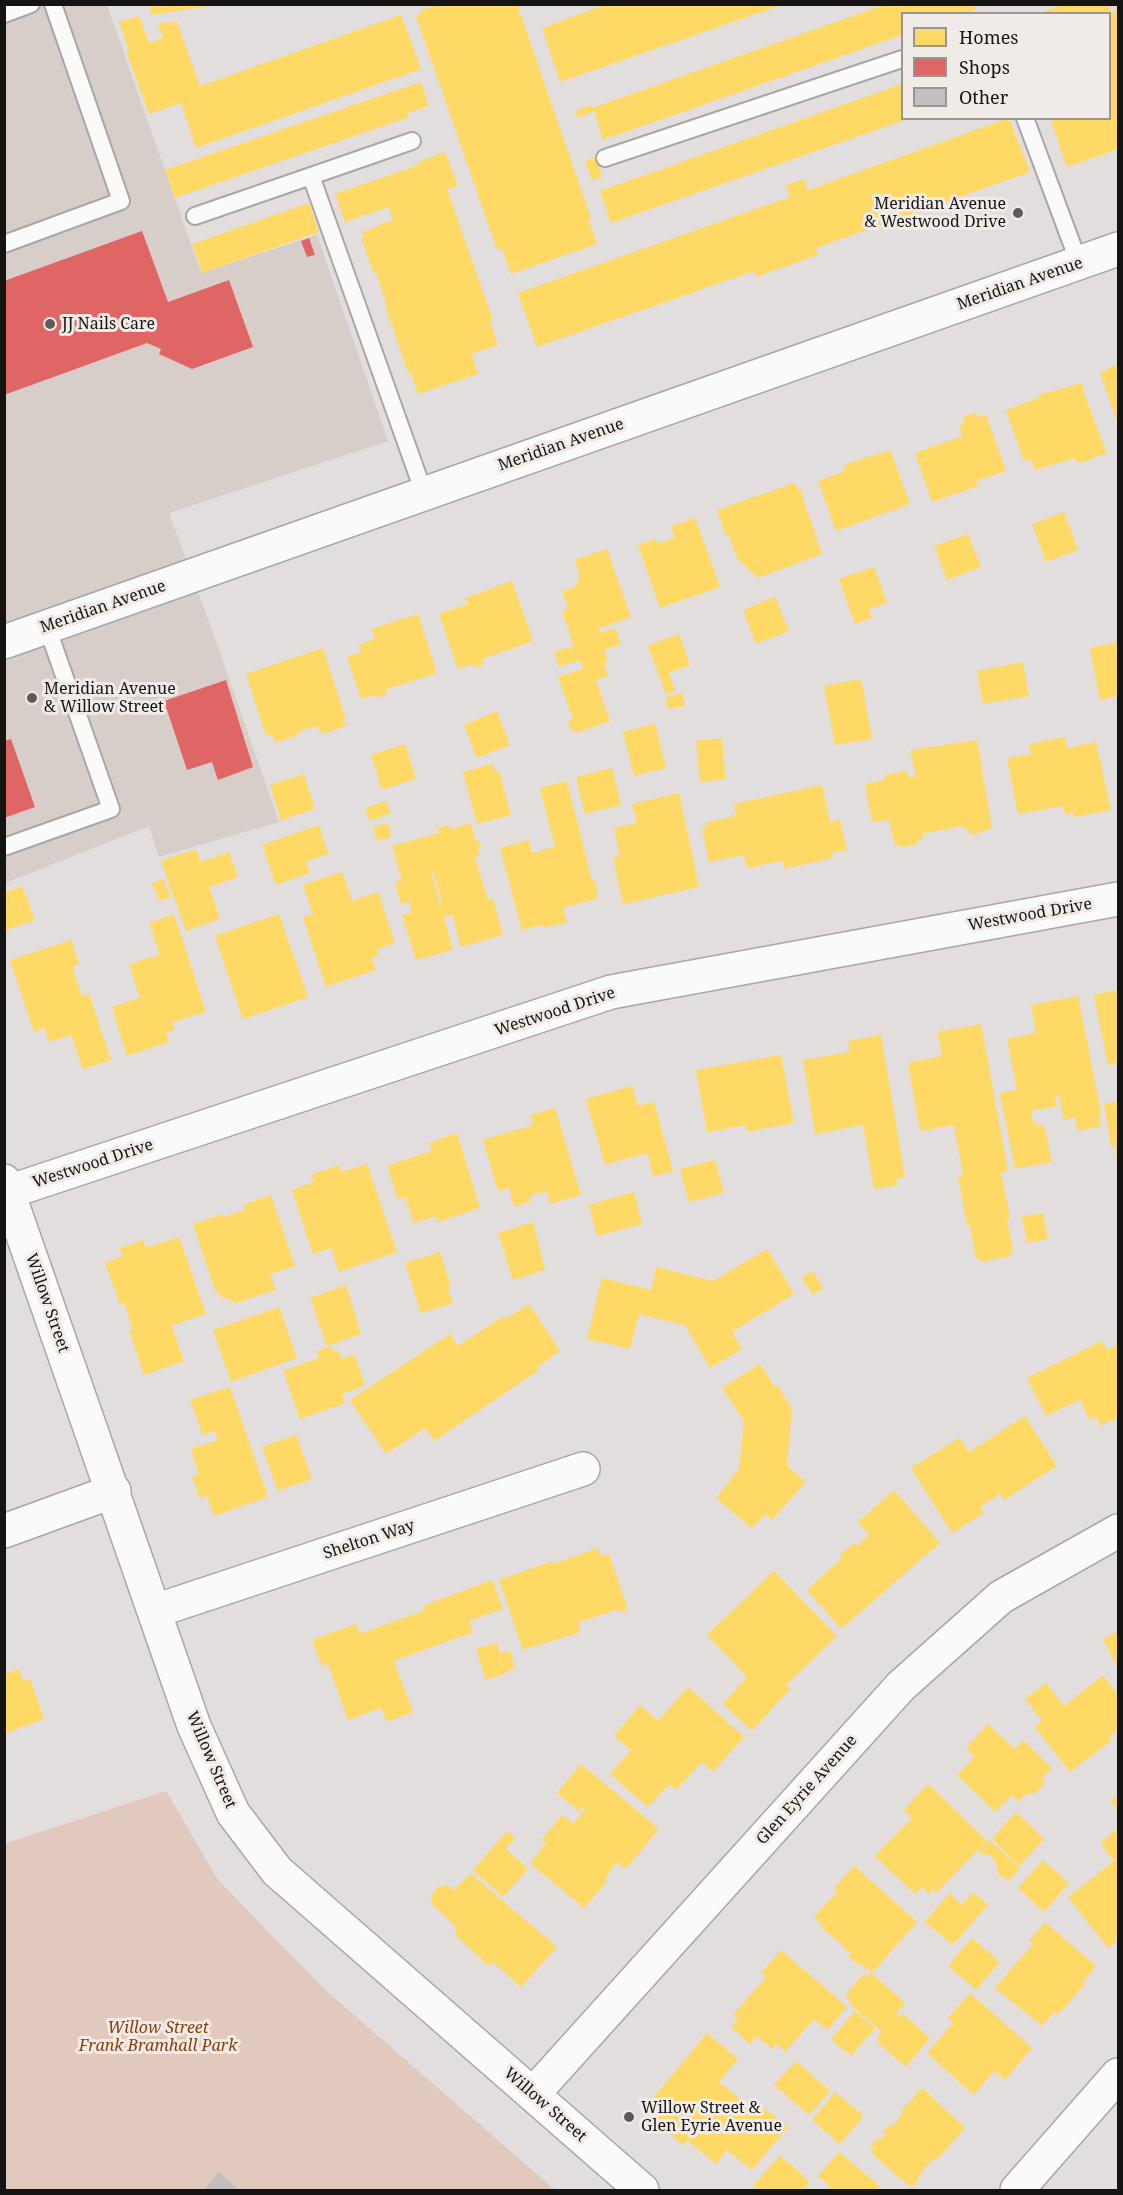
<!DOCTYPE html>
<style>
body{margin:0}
#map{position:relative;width:1123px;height:2195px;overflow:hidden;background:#e1dedd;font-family:"Noto Serif",serif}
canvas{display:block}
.frame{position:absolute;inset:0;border:6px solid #161413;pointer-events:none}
.legend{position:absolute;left:901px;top:12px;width:210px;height:108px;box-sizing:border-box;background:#f1ebe8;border:2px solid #999593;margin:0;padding:8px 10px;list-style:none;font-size:18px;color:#161413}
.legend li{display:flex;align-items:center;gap:12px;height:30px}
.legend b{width:30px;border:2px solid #999593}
</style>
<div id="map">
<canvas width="1123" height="2195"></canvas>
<div class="frame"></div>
<ul class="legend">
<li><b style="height:16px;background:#ffd966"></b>Homes</li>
<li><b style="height:16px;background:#e06666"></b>Shops</li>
<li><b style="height:16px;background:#c2bfbe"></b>Other</li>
</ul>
</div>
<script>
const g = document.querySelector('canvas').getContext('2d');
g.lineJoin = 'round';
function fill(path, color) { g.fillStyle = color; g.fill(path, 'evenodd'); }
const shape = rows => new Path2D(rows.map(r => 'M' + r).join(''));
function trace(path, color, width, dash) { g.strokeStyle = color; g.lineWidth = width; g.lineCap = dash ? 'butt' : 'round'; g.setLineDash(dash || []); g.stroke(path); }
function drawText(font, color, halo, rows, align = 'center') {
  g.font = font + ' "Noto Serif",serif'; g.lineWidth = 6; g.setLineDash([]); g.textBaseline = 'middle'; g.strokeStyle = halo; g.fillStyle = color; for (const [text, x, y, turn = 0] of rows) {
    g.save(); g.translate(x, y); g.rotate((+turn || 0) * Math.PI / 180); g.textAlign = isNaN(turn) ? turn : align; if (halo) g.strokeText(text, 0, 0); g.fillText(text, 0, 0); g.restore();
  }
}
fill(shape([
 [5,5,107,5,201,273,317,235,388,441,169,513,213,633,279,822,159,857,149,826,5,883]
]), '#d7ceca');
fill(shape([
 [166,1791,218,1880,323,1988,555,2190,5,2190,4,1844]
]), '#e2c9be');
fill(shape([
 [150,4,210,4,210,6,151,15],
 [439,4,517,4,591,218,588,219,597,244,511,274,502,249,497,250,416,16,421,15,420,11],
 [608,4,782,4,782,5,560,82,542,28],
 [887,4,974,4,976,9,964,14,902,14,902,35,603,140,594,111,578,118,575,111,591,105,592,108],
 [1063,4,1109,4,1111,12,1118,10,1118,149,1067,167,1050,118,1110,118,1110,14,1039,14],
 [401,15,421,69,196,148,181,103,149,114,126,51,129,50,119,22,139,16,149,43,163,38,158,23,177,22,200,86],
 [421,82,429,106,407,113,409,117,175,198,165,170],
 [902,84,902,118,908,119,611,223,600,191],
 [1009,118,1030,172,816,248,818,255,756,277,754,271,537,347,518,293,790,197,786,185,804,179,808,190],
 [445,152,458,186,447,189,493,320,490,321,498,345,472,354,478,374,418,394,410,371,408,372,385,306,387,305,376,273,374,274,361,238,364,237,362,232,393,220,388,207,345,222,335,194,419,165,418,162],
 [596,157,602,177,592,180,585,161],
 [309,203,319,232,202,273,192,244],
 [1118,364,1118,423,1100,373],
 [1082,383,1084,390,1083,391,1107,453,1078,464,1076,458,1034,470,1031,459,1024,461,1006,410,1039,398,1038,395],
 [976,413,978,417,986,415,1006,471,976,481,978,486,932,502,915,453,963,436,959,425,965,423,963,417],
 [890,450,910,504,836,531,818,481,845,471,844,467,847,466,847,464],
 [795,483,798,490,800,489,822,554,758,578,737,558,729,535,726,536,717,510],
 [1064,512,1078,550,1046,562,1032,524],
 [695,518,720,587,660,608,638,545,656,539,658,544,675,537,671,526],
 [968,534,981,567,947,580,934,546],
 [607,549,631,617,598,629,599,633,615,628,621,644,604,650,608,661,604,663,608,676,596,680,610,721,577,733,576,730,572,732,568,721,573,719,558,677,583,669,580,660,559,667,554,652,574,646,562,611,568,608,562,591,575,587,580,576,575,560],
 [874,567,887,603,869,609,872,618,855,624,839,579],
 [512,581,533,641,482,659,484,664,474,668,473,664,458,669,439,614,468,604,465,598,491,589,494,592,492,588],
 [775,597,789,631,756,644,743,610],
 [418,614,437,673,385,690,386,695,378,698,376,695,361,699,347,657,361,652,359,645,375,639,371,629],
 [679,634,690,665,669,673,675,691,666,694,648,646],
 [1118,642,1118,696,1100,700,1090,648],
 [323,648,346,720,344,720,346,726,322,734,317,726,298,732,298,735,275,743,272,734,266,736,246,674],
 [1023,662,1029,696,983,704,977,671],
 [861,679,872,739,835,745,824,686],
 [682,693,685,706,668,709,666,697],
 [497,711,510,745,477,758,464,725],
 [655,724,666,768,634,776,623,732],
 [1065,737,1067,748,1096,742,1111,810,1074,817,1074,812,1065,814,1063,806,1018,814,1007,758,1031,754,1029,744],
 [722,738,726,779,700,782,696,741],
 [977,740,992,828,974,835,968,832,963,826,921,834,923,839,919,840,915,845,904,847,895,845,889,820,872,822,865,784,885,780,885,775,907,771,908,777,916,776,910,750],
 [405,744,416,779,382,790,371,755],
 [493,764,495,772,499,771,511,815,477,824,463,772],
 [612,768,621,805,585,814,576,777],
 [304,774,315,809,281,820,270,785],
 [567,781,592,881,595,880,597,888,596,889,598,898,563,908,567,922,544,928,543,925,522,930,500,848,529,840,532,853,555,847,540,788],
 [822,785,830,822,840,820,847,850,831,853,833,858,784,869,783,861,747,868,744,855,709,862,702,829,706,828,705,823,736,816,734,804],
 [679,793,699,887,623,904,613,857,620,856,614,828,637,823,632,804],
 [386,801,391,813,370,821,365,808],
 [388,823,391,837,377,841,373,827],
 [471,823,476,842,479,841,481,847,478,848,480,856,475,857,488,900,493,899,503,935,461,947,452,914,444,917,453,950,416,960,402,915,412,912,409,902,401,904,395,882,402,880,392,846,439,833,437,828,449,825,450,829],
 [433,871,442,903,440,904,431,872],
 [319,825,328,854,306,861,310,873,276,885,262,845],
 [196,849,201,862,229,852,238,877,209,887,220,919,186,931,161,861],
 [342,872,352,901,378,892,395,943,377,949,379,955,372,958,376,970,326,987,303,917,313,914,303,885],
 [163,879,171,897,160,901,152,883],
 [22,886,35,920,4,931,4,893],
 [174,914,206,1012,172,1022,174,1030,166,1033,169,1042,127,1056,112,1007,140,998,129,964,160,955,149,923],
 [279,914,308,997,243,1019,215,936],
 [71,940,79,964,72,967,82,996,89,994,111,1060,83,1069,71,1035,49,1042,44,1028,34,1032,10,960],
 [1118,990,1118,1063,1108,1065,1094,995],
 [1078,996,1101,1113,1099,1114,1101,1126,1078,1131,1075,1117,1064,1120,1059,1095,1055,1096,1057,1106,1031,1111,1033,1122,1036,1121,1037,1127,1044,1125,1052,1162,1015,1169,1000,1093,1017,1090,1007,1039,1036,1033,1031,1005],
 [981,1024,1008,1171,1001,1172,1010,1218,1007,1219,1013,1251,1010,1252,1011,1256,981,1262,980,1258,976,1259,970,1225,967,1226,958,1176,963,1175,954,1125,920,1131,908,1063,942,1056,937,1032],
 [881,1035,905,1177,896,1179,897,1185,874,1189,863,1125,815,1134,803,1060,850,1052,848,1041],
 [781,1055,794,1123,747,1132,746,1125,707,1132,696,1070],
 [632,1086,638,1106,654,1102,673,1171,653,1177,647,1153,605,1165,586,1099],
 [1118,1101,1118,1158,1117,1158,1115,1146,1111,1147,1104,1104],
 [555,1108,581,1195,550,1204,547,1191,530,1196,531,1201,514,1207,509,1188,498,1191,483,1140,533,1125,530,1115],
 [457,1133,480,1208,438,1222,436,1216,414,1223,405,1197,398,1199,387,1166,432,1151,429,1143],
 [715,1160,724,1193,689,1202,680,1169],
 [367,1164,397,1252,339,1272,331,1248,313,1254,292,1190,314,1182,311,1175,339,1165,341,1172],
 [634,1192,642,1224,597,1236,589,1205],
 [271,1195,295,1266,270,1274,276,1290,236,1303,220,1296,219,1292,216,1293,193,1224,223,1214,224,1217,245,1210,243,1205],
 [1043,1213,1048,1239,1027,1243,1022,1216],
 [533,1222,545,1270,513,1280,498,1233],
 [179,1237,206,1314,173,1325,171,1324,184,1361,144,1375,129,1330,133,1329,124,1303,120,1304,105,1263,123,1256,120,1248,143,1240,146,1248],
 [767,1249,794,1294,732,1332,742,1349,710,1368,685,1325,639,1314,630,1349,587,1339,602,1278,651,1290,656,1267,713,1281],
 [440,1252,451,1285,447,1287,453,1303,421,1313,405,1263],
 [813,1271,823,1288,813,1295,802,1278],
 [346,1285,361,1334,327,1346,310,1298],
 [529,1304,560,1351,537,1367,539,1370,434,1441,425,1428,386,1454,350,1400,450,1334,458,1346,504,1316,506,1319],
 [279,1307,297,1358,231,1382,213,1330],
 [1102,1341,1107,1350,1118,1344,1118,1422,1117,1418,1101,1426,1096,1417,1090,1420,1080,1400,1046,1416,1027,1378],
 [331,1346,333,1352,338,1350,341,1359,354,1354,365,1385,342,1394,345,1403,300,1419,283,1371,319,1358,317,1351],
 [760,1364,775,1387,778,1385,792,1409,787,1466,806,1482,772,1520,765,1514,752,1528,716,1498,739,1469,744,1421,722,1388],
 [230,1387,268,1497,214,1516,207,1496,200,1498,192,1476,199,1474,191,1449,218,1440,215,1431,203,1435,190,1400],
 [1025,1416,1057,1466,1004,1500,1000,1494,980,1507,984,1513,952,1533,911,1468,959,1438,969,1452],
 [296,1435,312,1479,278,1491,262,1447],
 [894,1490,940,1543,841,1629,807,1590,841,1559,839,1556,854,1543,857,1546,869,1535,858,1522],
 [598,1548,601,1556,609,1554,628,1609,619,1612,618,1609,578,1623,581,1632,523,1650,499,1580,553,1561,554,1564],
 [774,1571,837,1636,786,1685,790,1689,752,1731,723,1704,747,1677,707,1635],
 [492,1580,503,1609,469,1621,473,1632,394,1661,413,1712,387,1722,381,1708,348,1720,328,1664,322,1666,312,1640,356,1624,360,1634,425,1610,423,1606],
 [1118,1631,1118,1668,1103,1639],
 [497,1643,500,1653,510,1651,515,1668,506,1671,507,1673,486,1680,476,1649],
 [19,1669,23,1681,30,1679,44,1719,4,1734,4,1674],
 [1103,1675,1118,1695,1118,1730,1109,1737,1112,1740,1070,1772,1035,1727,1042,1721,1025,1699,1046,1683,1064,1706],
 [688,1687,744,1737,713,1772,702,1762,676,1790,669,1784,648,1807,610,1774,631,1750,614,1736,640,1705,658,1721],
 [988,1724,1014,1749,1023,1740,1052,1768,1042,1778,1046,1782,1033,1795,1029,1792,1019,1802,1012,1795,995,1812,957,1775,975,1757,966,1748],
 [581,1764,659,1829,626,1869,617,1862,605,1878,608,1880,584,1908,530,1863,546,1843,541,1840,562,1815,573,1824,585,1809,583,1807,579,1811,557,1793],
 [928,1784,987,1841,936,1893,933,1889,929,1894,922,1887,915,1894,875,1856,912,1818,904,1810],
 [1118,1795,1118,1811,1111,1801],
 [1015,1813,1017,1815,1018,1814,1044,1839,1019,1866,993,1840,995,1839,993,1837],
 [1118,1828,1118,1940,1108,1948,1068,1897,1114,1861,1100,1843],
 [507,1831,515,1838,506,1849,528,1869,503,1897,473,1870],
 [989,1840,1020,1868,1009,1881,998,1874,996,1863,991,1856,978,1852],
 [1043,1860,1069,1883,1044,1912,1018,1888],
 [854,1866,917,1922,872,1973,860,1963,858,1965,848,1956,851,1953,820,1926,821,1924,814,1917,838,1891,834,1888],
 [470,1873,557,1947,521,1987,493,1962,489,1966,455,1935,456,1927,432,1904,431,1896,438,1887,448,1885,454,1891],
 [973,1892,988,1905,953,1945,925,1922,949,1893,962,1905],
 [1045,1922,1096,1966,1082,1983,1084,1985,1058,2015,1054,2012,1042,2026,995,1988,1033,1944,1029,1941],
 [972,1938,1000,1962,976,1990,948,1966],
 [781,1950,847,2007,827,2030,814,2019,785,2052,776,2044,772,2049,757,2036,750,2044,731,2027,738,2019,733,2015,766,1977,761,1973],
 [871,1973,905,2003,896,2014,900,2017,903,2014,930,2038,906,2067,878,2043,880,2041,876,2038,893,2018,881,2031,848,2002,850,2000,845,1995,864,1974,868,1977],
 [970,1993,1032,2048,1005,2080,994,2071,974,2095,927,2053,953,2023,948,2018],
 [855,2011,875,2028,851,2056,831,2039],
 [707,2033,738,2059,719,2082,752,2109,758,2103,788,2127,752,2170,727,2150,716,2164,687,2140,683,2146,644,2109],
 [796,2061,830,2091,809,2115,774,2085],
 [922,2088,965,2128,936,2161,933,2159,922,2171,915,2185,909,2186,870,2152,874,2148,871,2145,877,2138,880,2140,886,2134,883,2132,889,2125,891,2127,903,2114,901,2111],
 [835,2092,864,2116,840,2144,812,2120],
 [839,2152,880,2186,877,2189,879,2190,827,2190,830,2187,818,2176],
 [780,2155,810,2182,803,2190,760,2190,754,2185]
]), '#ffd966');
fill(shape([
 [142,231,168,302,229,280,253,347,192,369,159,354,161,349,147,343,4,395,4,281],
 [309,238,315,255,307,257,301,241],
 [226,680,253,767,218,780,212,762,187,770,164,701],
 [11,739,35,807,4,818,4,741]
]), '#e06666');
fill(shape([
 [219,2172,239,2190,203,2190]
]), '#c2bfbe');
const service = shape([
 [4,14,31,4],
 [1025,118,1079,263],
 [605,158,902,59],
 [311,176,412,141],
 [195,216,311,176,424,493],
 [4,244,121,201,53,4],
 [4,847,111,809,47,627]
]);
const minor = shape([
 [8,1192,611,992,1118,899],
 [4,1531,114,1491],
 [155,1611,583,1469],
 [533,2094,901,1686,1001,1597,1118,1531],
 [1017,2190,1118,2075]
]);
const secondary = shape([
 [4,642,1118,249],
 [4,1181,194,1726,233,1813,277,1871,642,2190]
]);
trace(service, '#a9a7a6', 20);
trace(minor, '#a9a7a6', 36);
trace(secondary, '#a9a7a6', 36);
trace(service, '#fafafa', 16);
trace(minor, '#fafafa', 33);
trace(secondary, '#fafafa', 33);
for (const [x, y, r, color] of [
 [1018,213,6,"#5d5b5a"],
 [50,324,6,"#5d5b5a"],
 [32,698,6,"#5d5b5a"],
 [629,2117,6,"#5d5b5a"]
]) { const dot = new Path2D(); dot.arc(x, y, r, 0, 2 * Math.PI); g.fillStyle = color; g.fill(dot); trace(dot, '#f1ebe8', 2); }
drawText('16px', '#161413', '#f1ebe8', [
 ["Meridian Avenue",1006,204,"right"],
 ["& Westwood Drive",1006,222,"right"],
 ["JJ Nails Care",62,324],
 ["Meridian Avenue",44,689],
 ["& Willow Street",44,707],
 ["Willow Street &",641,2108],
 ["Glen Eyrie Avenue",641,2126]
], 'left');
drawText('16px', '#161413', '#f1ebe8', [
 ["Meridian Avenue",1020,284,-19],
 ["Meridian Avenue",561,445,-19],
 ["Meridian Avenue",103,607,-19],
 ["Westwood Drive",1030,915,-10],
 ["Westwood Drive",555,1012,-18],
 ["Westwood Drive",93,1164,-18],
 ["Willow Street",47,1303,71],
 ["Shelton Way",369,1540,-18],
 ["Willow Street",211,1760,67],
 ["Glen Eyrie Avenue",807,1790,-48],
 ["Willow Street",545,2105,41]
]);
drawText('italic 16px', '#8a3c08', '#f1ebe8', [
 ["Willow Street",158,2028],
 ["Frank Bramhall Park",158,2046]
]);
</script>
